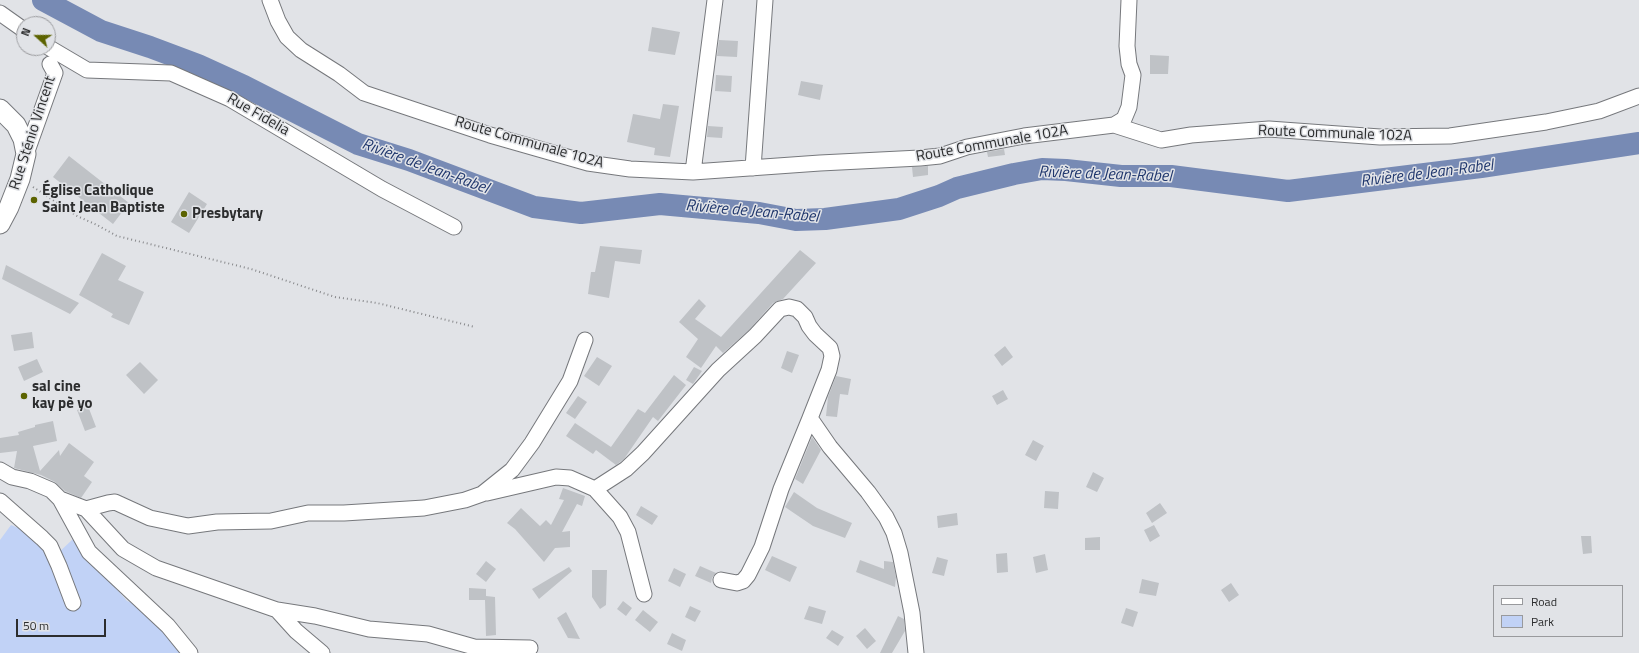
<!DOCTYPE html>
<meta charset="utf-8">
<style>
body{margin:0}
#map{position:relative;width:1639px;height:653px;overflow:hidden;background:#e1e3e7;font-family:"Titillium Web",sans-serif}
canvas{display:block}
.legend{position:absolute;left:1493px;top:585px;width:130px;height:52px;box-sizing:border-box;background:#e1e3e7;border:1px solid #999a9d;margin:0;padding:5px 7px;list-style:none;font-size:12px;color:#2c2d2e}
.legend li{display:flex;align-items:center;gap:8px;height:20px}
.legend b{width:20px;border:1px solid #999a9d}
.north{position:absolute;left:16px;top:16px;width:40px;height:40px;box-sizing:border-box;background:#e1e3e7;border:1px solid #999a9d;border-radius:50%;rotate:291deg;font-size:11px;font-weight:700;line-height:16px;text-align:center;color:#2c2d2e}
.north::after{content:'';display:block;margin:auto;width:14px;height:18px;background:#5c6300;clip-path:polygon(50% 0,100% 100%,50% 72%,0 100%)}
.scale{position:absolute;left:16px;top:619px;width:90px;height:18px;box-sizing:border-box;border:2px solid #2c2d2e;border-top:0;padding-left:5px;font-size:12px;line-height:14px;white-space:nowrap;color:#2c2d2e;-webkit-text-stroke:3px #e1e3e7;paint-order:stroke}
</style>
<div id="map">
<canvas width="1639" height="653"></canvas>
<ul class="legend">
<li><b style="height:5px;background:#fff"></b>Road</li>
<li><b style="height:11px;background:#c1d2f6"></b>Park</li>
</ul>
<div class="north">N</div>
<div class="scale">50 m</div>
</div>
<script>
const g = document.querySelector('canvas').getContext('2d');
g.lineJoin = 'round';
function fill(path, color) { g.fillStyle = color; g.fill(path, 'evenodd'); }
const shape = rows => new Path2D(rows.map(r => 'M' + r).join(''));
function trace(path, color, width, dash) { g.strokeStyle = color; g.lineWidth = width; g.lineCap = dash ? 'butt' : 'round'; g.setLineDash(dash || []); g.stroke(path); }
function drawText(font, color, halo, rows, align = 'center') {
  g.font = font + ' "Titillium Web",sans-serif'; g.lineWidth = 3; g.setLineDash([]); g.textBaseline = 'middle'; g.strokeStyle = halo; g.fillStyle = color; for (const [text, x, y, turn = 0] of rows) {
    g.save(); g.translate(x, y); g.rotate((+turn || 0) * Math.PI / 180); g.textAlign = isNaN(turn) ? turn : align; if (halo) g.strokeText(text, 0, 0); g.fillText(text, 0, 0); g.restore();
  }
}
fill(shape([
 [11,525,33,534,56,555,73,539,127,601,150,609,196,653,0,653,0,540]
]), '#c1d2f6');
trace(shape([
 [43,0,101,31,150,47,198,65,244,86,358,144,409,160,534,207,581,213,660,204,759,213,796,220,825,219,899,209,939,196,957,188,1014,174,1042,169,1066,170,1121,176,1171,176,1288,191,1481,167,1639,143]
]), '#778ab4', 22);
fill(shape([
 [652,27,680,32,675,55,648,51],
 [719,40,738,41,737,57,717,56],
 [1150,55,1169,56,1168,74,1150,74],
 [716,75,732,76,731,92,715,91],
 [801,81,823,85,820,100,798,95],
 [663,104,679,106,670,157,654,155,655,148,627,142,633,114,660,119],
 [708,126,723,127,722,138,707,137],
 [1004,149,1005,155,988,157,987,152],
 [69,156,129,203,113,224,53,177],
 [928,166,928,175,913,177,912,167],
 [189,192,207,204,189,233,171,222],
 [600,246,642,250,640,264,615,261,609,298,588,294,591,272,595,272],
 [800,250,816,263,783,299,773,303,749,330,723,353,716,346,701,368,686,357,698,339,679,322,699,299,706,306,695,319,721,337],
 [102,253,126,266,118,280,144,292,129,325,111,317,113,314,79,295],
 [6,265,79,303,70,314,2,279],
 [32,332,34,348,14,351,11,335],
 [1005,346,1013,357,1002,366,994,355],
 [787,351,799,355,792,373,781,368],
 [597,357,612,366,599,386,584,376],
 [37,359,43,372,24,381,18,367],
 [140,362,158,380,144,394,126,375],
 [694,367,702,371,693,384,686,380],
 [674,375,686,385,658,421,653,417,624,459,616,465,596,450,593,454,566,436,575,423,611,447,638,409,645,413],
 [836,376,851,379,848,395,840,394,837,417,826,416,828,397],
 [1003,390,1008,399,997,405,992,396],
 [578,396,587,402,575,419,566,413],
 [88,406,96,427,85,431,77,410],
 [53,421,57,441,33,446,40,471,59,450,60,456,69,443,94,462,84,476,92,482,81,498,65,491,55,482,41,475,14,468,17,451,0,453,0,438,19,435,18,432,35,427,35,425],
 [812,437,821,450,803,484,795,479],
 [1033,440,1044,446,1036,461,1025,455],
 [1093,472,1104,478,1097,492,1086,487],
 [563,488,585,496,582,506,577,504,562,532,570,531,570,547,555,548,544,562,515,529,507,523,521,508,540,526,546,520,551,525,564,500,559,499],
 [1045,491,1059,492,1058,509,1044,508],
 [794,492,817,508,852,523,845,538,813,526,785,507],
 [1160,503,1167,513,1152,523,1146,513],
 [641,506,658,516,652,525,636,515],
 [957,513,958,525,938,528,937,516],
 [1154,525,1160,536,1150,542,1144,530],
 [1581,536,1591,536,1592,553,1583,554],
 [1100,537,1100,550,1085,550,1085,538],
 [1007,553,1008,572,997,573,996,554],
 [1045,554,1048,570,1036,573,1033,557],
 [772,556,797,567,790,582,765,570],
 [937,557,948,560,944,576,932,573],
 [860,560,884,569,884,561,893,562,896,577,895,587,856,572],
 [486,561,496,569,486,582,476,574],
 [700,566,716,573,712,578,711,583,695,576],
 [569,567,572,571,539,599,532,589],
 [674,568,686,574,680,587,668,581],
 [592,570,607,570,606,605,600,609,592,597],
 [1142,579,1159,583,1156,596,1139,593],
 [1231,583,1239,595,1229,602,1221,590],
 [469,588,486,589,486,596,495,597,496,635,486,636,485,600,469,600],
 [623,601,632,608,626,616,617,609],
 [690,606,701,611,695,622,685,617],
 [809,606,826,611,822,624,804,619],
 [1126,608,1138,612,1133,627,1121,623],
 [643,610,658,622,650,632,635,620],
 [566,612,580,639,568,638,557,618],
 [898,616,904,619,905,631,892,653,880,653],
 [865,628,876,641,867,649,856,636],
 [832,630,844,637,838,646,826,638],
 [672,633,686,640,682,651,667,644]
]), '#bfc2c6');
const minor = shape([
 [270,0,278,21,287,37,301,50,339,74,364,93,490,135,588,163,630,169,693,172,820,163,920,158,940,156,967,147,1024,136,1114,125,1161,140,1191,135,1269,129,1380,137,1450,136,1546,122,1599,111,1639,96],
 [0,13,24,30],
 [48,47,87,70,171,73,230,99,382,189,454,227],
 [1114,125,1124,119,1129,107,1133,75,1129,64,1127,46,1129,0],
 [26,154,55,73,50,64],
 [753,168,765,0],
 [693,172,715,0],
 [0,470,12,477,30,481,51,490,60,499,89,552,168,626,190,653],
 [595,489,626,469,643,453,718,370,755,336,780,309,789,307,797,309,805,317,809,326,815,334,830,348,832,356,829,370,810,418,830,447,868,492,886,517,894,533,900,553,912,613,916,653],
 [487,493,556,477,570,478,595,489,620,517,628,532,644,594],
 [60,499,86,509,108,503,115,502,150,518,188,526,217,522,271,521,308,513,344,513,424,508,465,500,482,494,512,470,532,443,570,381,585,340],
 [0,501,42,538,50,546,59,566,73,603],
 [86,509,123,549,156,568,277,610,296,631,322,653],
 [721,580,737,583,743,581,748,575,762,547,781,489,810,418],
 [277,610,315,616,369,629,428,634,474,647,530,648]
]);
const major = shape([
 [0,109,16,125,23,139,26,154,20,179,9,207,0,224]
]);
trace(minor, '#76787c', 17);
trace(major, '#76787c', 21);
trace(shape([
 [33,187,77,216,97,225,117,236,251,269,335,297,377,303,475,327]
]), '#87888b', 2, [1, 3]);
trace(minor, '#fff', 15);
trace(major, '#fff', 19);
for (const [x, y, r, color] of [
 [34,200,4,"#5c6300"],
 [184,214,4,"#5c6300"],
 [24,396,4,"#5c6300"]
]) { const dot = new Path2D(); dot.arc(x, y, r, 0, 2 * Math.PI); g.fillStyle = color; g.fill(dot); trace(dot, '#e1e3e7', 1.5); }
drawText('15px', '#2c2d2e', '#e1e3e7', [
 ["Rue Fidelia",258,115,30],
 ["Rue Sténio Vincent",33,133,-72],
 ["Route Communale 102A",1335,134,2],
 ["Route Communale 102A",529,143,16],
 ["Route Communale 102A",992,144,-10]
]);
drawText('bold 15px', '#2c2d2e', '#e1e3e7', [
 ["Église Catholique",42,191],
 ["Saint Jean Baptiste",42,208],
 ["Presbytary",192,214],
 ["sal cine",32,387],
 ["kay pè yo",32,404]
], 'left');
drawText('italic 16px', '#21386e', '#e1e3e7', [
 ["Rivière de Jean-Rabel",425,167,20],
 ["Rivière de Jean-Rabel",1427,174,-7],
 ["Rivière de Jean-Rabel",1105,175,2],
 ["Rivière de Jean-Rabel",752,212,5]
]);
</script>
